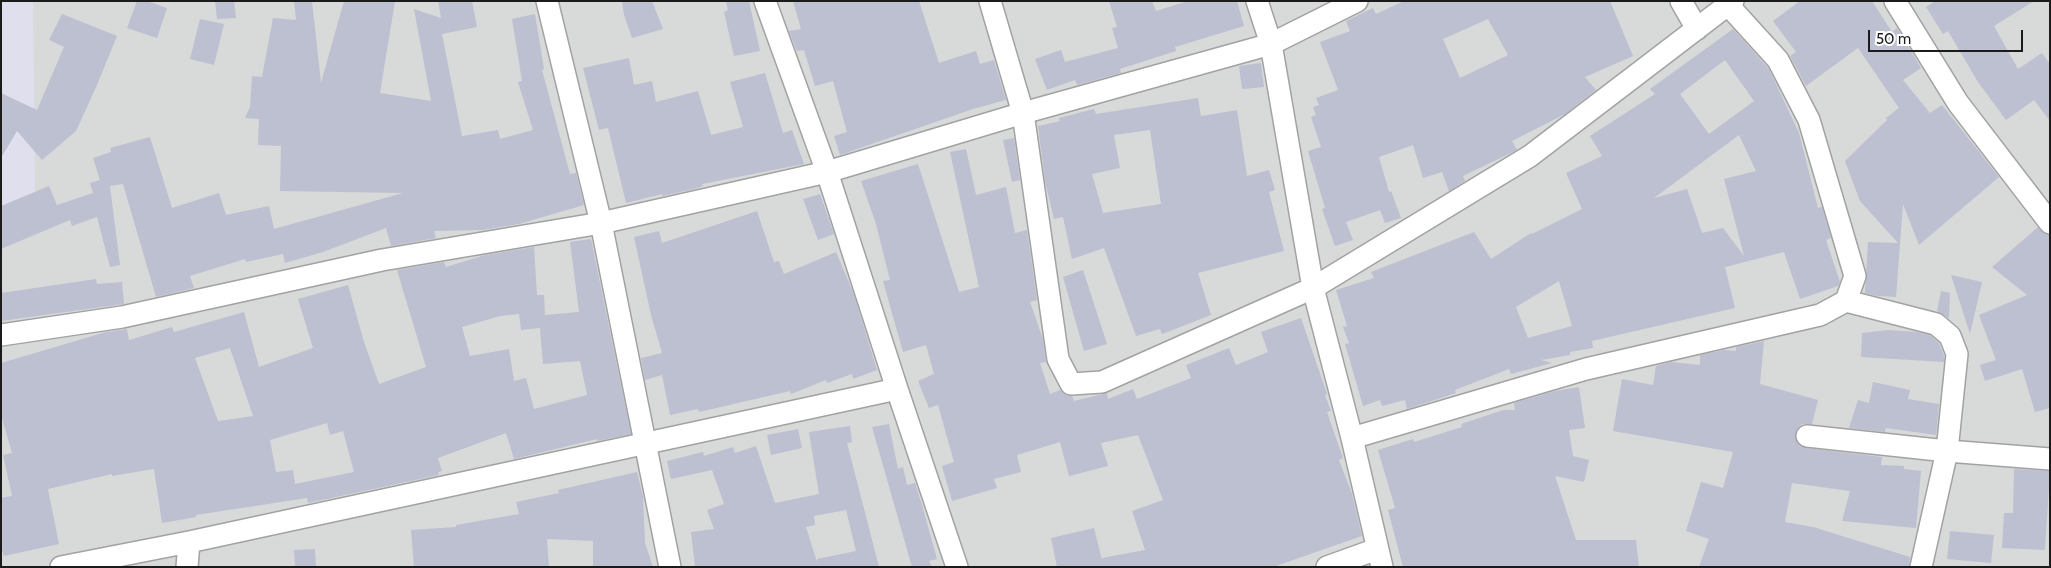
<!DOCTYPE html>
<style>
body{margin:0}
#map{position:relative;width:2051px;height:568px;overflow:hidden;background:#e0dfee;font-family:Cabin,sans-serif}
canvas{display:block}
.frame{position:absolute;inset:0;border:2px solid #1b1b1b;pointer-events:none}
.scale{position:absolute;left:1868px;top:30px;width:155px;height:22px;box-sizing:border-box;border:2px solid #1b1b1b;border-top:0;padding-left:6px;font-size:15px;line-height:18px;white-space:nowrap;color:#1b1b1b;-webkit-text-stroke:4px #fff;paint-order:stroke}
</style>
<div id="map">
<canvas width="2051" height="568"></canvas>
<div class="frame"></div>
<div class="scale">50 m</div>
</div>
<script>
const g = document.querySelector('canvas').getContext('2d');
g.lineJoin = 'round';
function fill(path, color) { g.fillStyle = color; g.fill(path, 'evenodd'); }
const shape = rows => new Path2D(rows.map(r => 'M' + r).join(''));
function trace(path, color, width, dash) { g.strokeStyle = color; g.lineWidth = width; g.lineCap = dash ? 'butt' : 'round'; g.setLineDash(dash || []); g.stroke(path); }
fill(shape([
 [33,1,2050,1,2050,567,1,567,1,230,35,196]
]), '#d8d9d9');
fill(shape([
 [137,1,147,1,167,8,157,38,127,28],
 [215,1,234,1,236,18,217,19],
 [294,1,312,1,321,83,344,1,395,1,380,93,431,101,414,9,441,18,438,1,472,1,477,27,442,34,462,136,498,130,500,139,533,130,518,82,522,81,512,19,535,14,544,69,542,70,570,174,576,173,584,205,519,224,482,230,434,231,436,238,391,246,386,228,323,252,285,263,283,254,246,262,245,259,190,276,194,288,156,297,123,184,110,186,120,265,110,267,97,217,72,226,70,220,1,249,1,206,49,186,57,205,93,193,90,183,100,180,93,158,111,152,110,148,150,137,172,208,219,193,226,215,269,206,274,229,403,193,280,191,281,146,258,145,259,119,245,118,250,107,252,76,262,77,273,18,296,20],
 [622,1,652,1,663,29,632,38,624,15],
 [726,1,749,1,760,51,734,56,724,12,728,10],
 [793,1,919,1,939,63,976,51,980,64,994,60,1006,100,973,109,840,155,834,136,847,132,833,81,815,86,804,50,797,51,789,31,801,29],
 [1109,1,1152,1,1156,11,1188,1,1237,1,1244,26,1175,47,1176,51,1120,69,1121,73,1077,85,1075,80,1047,90,1035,59,1061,50,1065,62,1118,48,1112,28,1117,27],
 [1404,1,1610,1,1633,56,1585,77,1596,90,1565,114,1512,141,1517,150,1463,176,1465,181,1449,191,1442,172,1423,178,1413,145,1379,157,1389,192,1391,191,1401,218,1385,223,1380,210,1346,222,1353,240,1335,246,1322,209,1325,208,1308,151,1321,147,1311,117,1316,115,1313,107,1319,105,1316,98,1338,90,1320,42,1350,31,1346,21,1373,8,1376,14],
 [1488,19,1508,55,1460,78,1443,39],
 [1800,1,1872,1,1892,32,1897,28,1921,68,1903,80,1930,113,1942,105,1999,177,1919,245,1903,204,1896,297,1878,296,1865,293,1868,242,1898,243,1860,201,1845,161,1887,120,1886,118,1899,108,1858,48,1806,86,1790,56,1796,52,1773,21],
 [1935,1,2034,1,1994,26,2018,69,2042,53,2050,64,2050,121,2034,100,2006,120,1978,82,1948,31,1943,34,1926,7],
 [62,14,117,36,97,85,76,131,42,160,17,131,1,158,1,93,37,110,64,47,49,40],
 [200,19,224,24,214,65,190,59],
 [1733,29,1769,69,1799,133,1818,208,1822,207,1831,238,1826,240,1840,282,1838,286,1800,299,1784,252,1725,267,1735,308,1592,341,1593,348,1570,352,1570,355,1541,360,1552,363,1511,374,1509,369,1455,390,1456,393,1407,409,1405,400,1382,406,1380,400,1363,406,1345,344,1349,343,1343,327,1347,326,1336,290,1374,278,1371,272,1474,232,1491,259,1531,233,1532,234,1582,209,1566,173,1602,156,1590,136,1655,94,1650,89],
 [1725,60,1754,101,1709,134,1680,94],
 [1739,135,1756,171,1724,179,1744,256,1723,228,1702,233,1687,189,1654,198],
 [1559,281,1572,326,1528,338,1516,307],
 [629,58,634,85,652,81,656,102,698,91,711,135,743,127,730,82,765,73,783,133,792,130,804,164,702,184,703,186,694,189,662,196,662,194,626,203,608,128,599,130,583,68],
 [1261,63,1264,87,1242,89,1239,66],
 [1198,98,1201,116,1237,110,1247,176,1269,170,1275,190,1269,192,1284,251,1198,273,1211,315,1162,334,1160,329,1136,336,1104,248,1072,259,1063,217,1054,219,1045,181,1038,126,1060,121,1059,118,1094,109,1096,114],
 [1150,130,1161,204,1103,213,1092,174,1120,168,1114,135],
 [1014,138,1020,180,1012,182,1003,140],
 [966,149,976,195,1006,187,1015,233,1027,230,1037,300,1030,302,1043,339,1046,362,1040,363,1050,394,1060,390,1065,395,1072,396,1074,401,1107,393,1108,399,1133,389,1137,399,1191,378,1186,365,1229,348,1236,365,1268,352,1261,332,1301,318,1327,394,1325,395,1331,411,1327,412,1343,458,1339,460,1352,494,1362,536,1273,567,1057,567,1051,538,1094,528,1103,564,1102,558,1145,550,1132,511,1163,500,1138,435,1101,443,1108,466,1069,476,1060,442,1017,455,1021,472,994,479,997,488,952,501,942,466,954,462,938,405,929,408,918,381,934,374,926,345,903,352,883,281,890,280,876,224,861,181,918,164,959,292,979,287,950,152],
 [820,194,834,234,818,240,803,199],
 [757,211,774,262,779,261,784,274,836,252,853,292,877,370,853,379,852,374,827,383,826,380,791,394,790,391,699,412,698,409,670,415,662,375,645,380,641,358,662,353,651,315,634,237,659,231,662,243],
 [2038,227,2045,234,2050,235,2050,408,2035,412,2022,369,1985,381,1980,365,1996,360,1979,315,2027,295,1992,267],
 [591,239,631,434,597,441,597,439,514,459,506,433,438,458,442,471,438,472,439,475,308,503,307,498,196,515,196,517,162,523,154,469,112,476,112,474,48,489,59,544,4,556,1,547,1,498,12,496,3,455,12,453,1,415,1,363,106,332,127,329,129,340,172,327,174,332,244,312,259,367,313,348,298,299,348,285,364,342,379,384,426,367,397,270,444,262,446,267,485,255,534,247,537,295,544,295,545,315,579,312,570,242],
 [519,314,521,330,540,328,543,364,580,361,587,395,534,409,526,378,514,381,509,349,470,356,462,327,500,316],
 [230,348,253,416,218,421,195,358],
 [327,423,330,435,343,431,354,472,295,484,293,470,276,472,270,440],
 [1083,270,1107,344,1084,351,1063,277],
 [1951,275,1982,282,1970,334],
 [96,279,97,284,122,282,124,304,1,321,1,293],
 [1941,291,1950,293,1949,318,1937,311],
 [1888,330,1917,332,1930,335,1939,343,1944,356,1944,362,1861,357,1862,333],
 [1764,341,1760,384,1818,400,1812,424,1802,424,1797,429,1795,435,1799,446,1806,448,1882,457,1881,465,1904,466,1904,469,1921,471,1916,528,1842,521,1850,491,1792,483,1785,522,1813,527,1910,557,1909,567,1699,567,1709,539,1686,531,1701,482,1723,488,1733,452,1613,431,1622,379,1653,385,1656,366,1671,362,1700,365,1700,355,1724,350,1736,351,1736,347],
 [1873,382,1910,390,1908,399,1939,404,1936,435,1886,428,1885,432,1849,428,1858,400,1869,403],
 [1579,387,1585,428,1569,430,1573,456,1589,460,1584,482,1555,476,1576,540,1636,540,1639,567,1403,567,1388,510,1395,508,1378,450,1413,439,1414,442,1462,427,1461,424,1503,410,1515,410,1514,403,1555,391],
 [889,424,898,469,903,467,907,485,915,483,922,505,937,559,929,561,932,567,912,567,872,427],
 [850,426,852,442,847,443,879,567,695,567,691,532,714,529,707,510,724,504,712,470,671,479,667,461,703,452,704,456,733,447,735,453,756,446,775,503,819,494,809,432],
 [846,510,856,551,817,559,817,562,806,527,815,525,814,516],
 [798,429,802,448,771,455,767,435],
 [2014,469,2050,471,2045,550,2002,548,2004,513,2013,513],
 [637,472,643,496,645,543,653,567,593,567,593,541,547,539,549,567,414,567,411,530,456,527,456,525,519,514,516,502,559,493,558,490],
 [1950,531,1994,535,1991,563,1947,559],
 [315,549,316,567,295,567,294,550]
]), '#bcc0d1');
const street = shape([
 [547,1,601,223,670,567],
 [765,1,827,172,897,389,957,567],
 [990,1,1023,113,1058,359,1071,384,1102,382,1313,288,1530,156,1733,1],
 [1257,1,1271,44,1313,288,1352,438,1382,567],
 [1681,1,1697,29],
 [1895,1,1958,103,2050,223],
 [1846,301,1936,324,1950,336,1957,354,1947,451,1921,567],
 [1,335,122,317,382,260,601,223,827,172,1023,113,1271,44,1357,1],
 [1807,436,1947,451,2050,459],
 [1352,438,1586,369,1820,315,1846,301,1855,276,1809,120,1778,60,1728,5],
 [61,567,189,542,897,389],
 [187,567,189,542],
 [1327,567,1377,549]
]);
trace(street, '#a2a2a2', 24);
trace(street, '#fff', 21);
</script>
